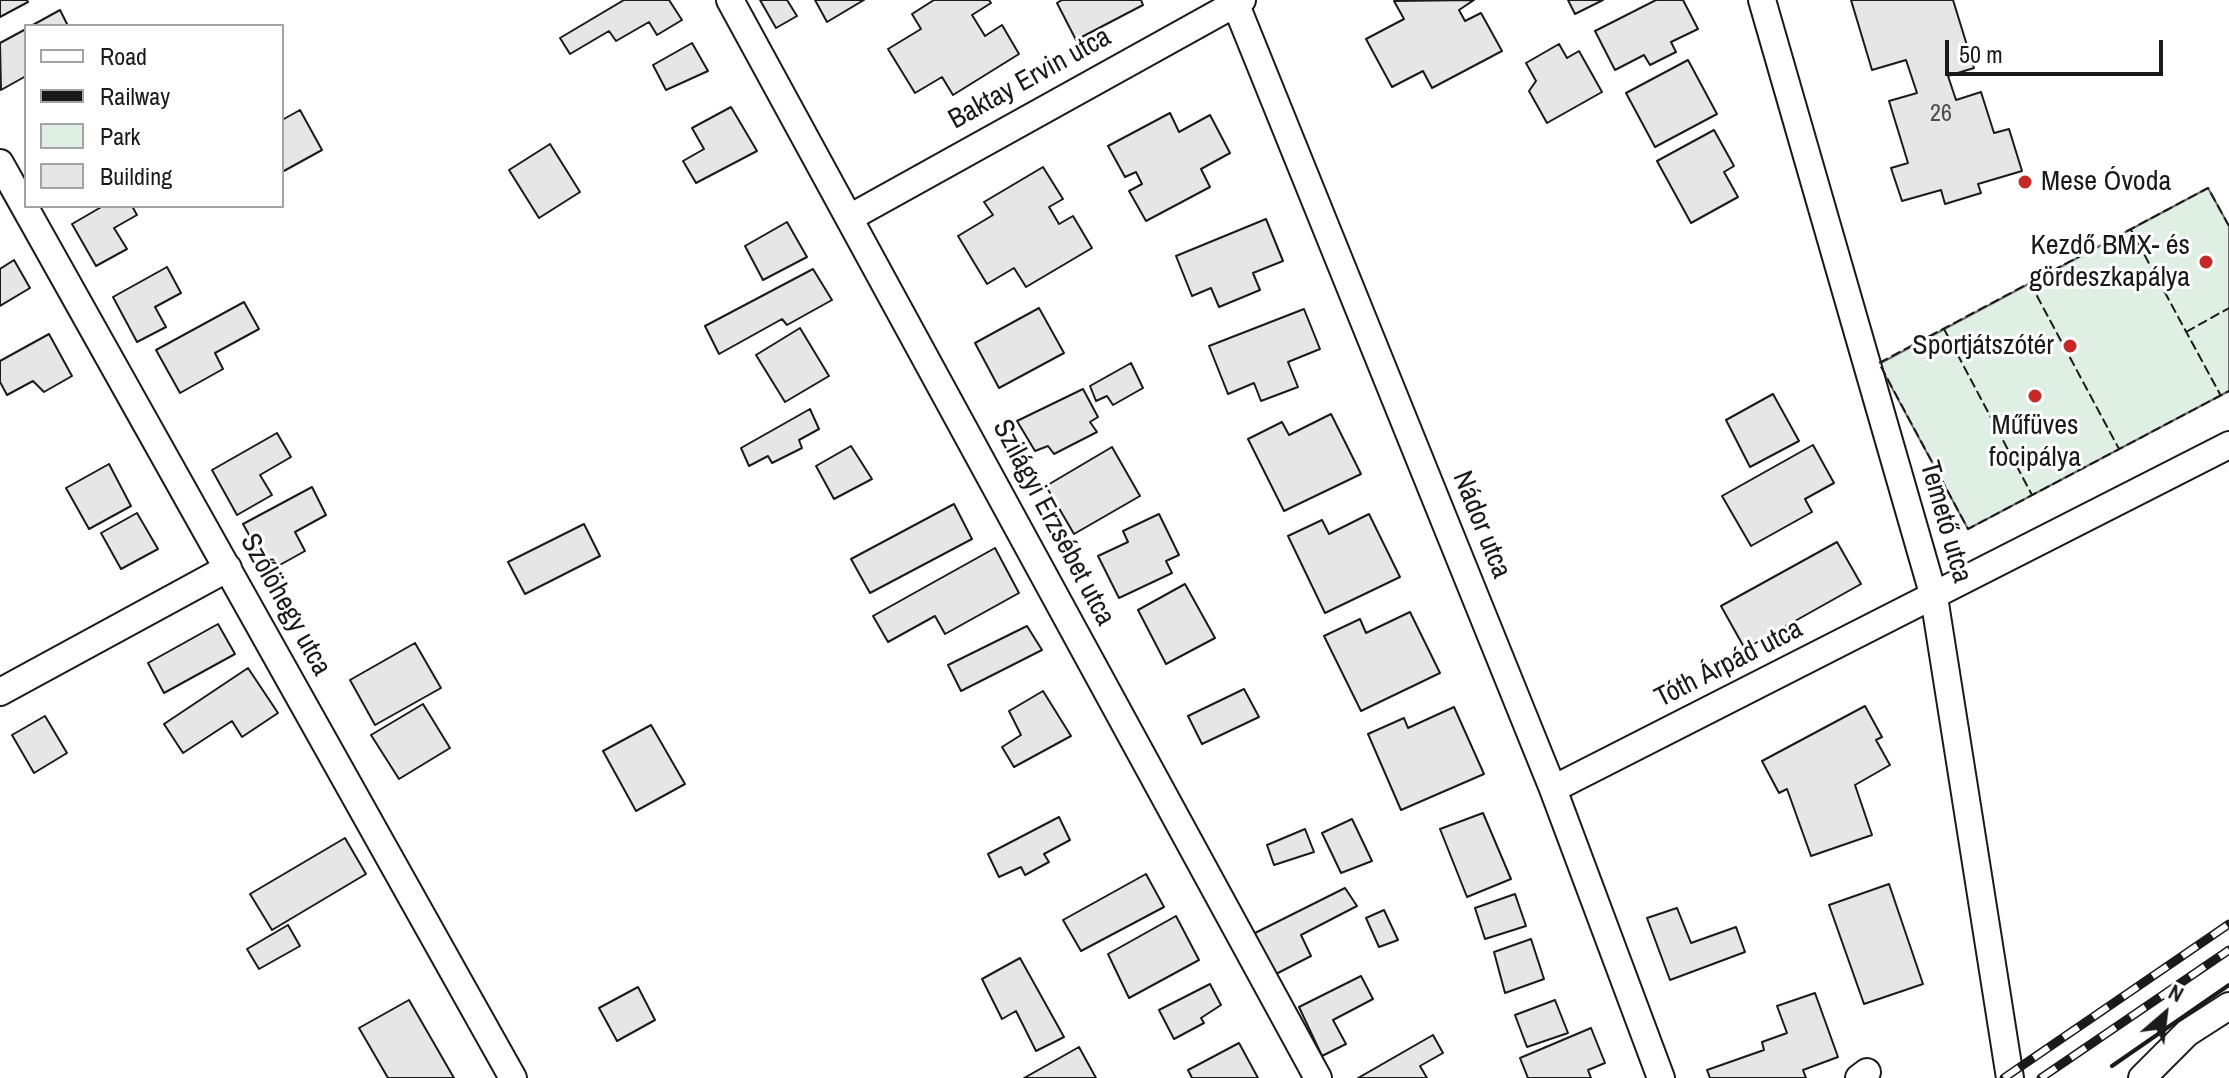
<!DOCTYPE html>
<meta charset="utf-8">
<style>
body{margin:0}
#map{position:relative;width:2229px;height:1078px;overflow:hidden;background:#fff;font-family:"Archivo Narrow",sans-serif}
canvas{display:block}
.legend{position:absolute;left:24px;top:24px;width:260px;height:184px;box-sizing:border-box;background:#fff;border:2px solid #a3a3a3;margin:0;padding:10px 14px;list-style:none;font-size:24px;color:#1a1a1a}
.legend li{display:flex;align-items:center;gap:16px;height:40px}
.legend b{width:40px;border:2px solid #a3a3a3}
.north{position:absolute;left:2125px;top:974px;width:80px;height:80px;-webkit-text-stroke:6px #fff;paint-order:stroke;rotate:28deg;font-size:22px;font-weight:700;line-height:32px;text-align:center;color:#1a1a1a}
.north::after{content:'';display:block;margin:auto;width:28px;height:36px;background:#1a1a1a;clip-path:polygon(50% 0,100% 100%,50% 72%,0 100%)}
.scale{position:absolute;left:1945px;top:40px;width:218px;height:36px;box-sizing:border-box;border:4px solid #1a1a1a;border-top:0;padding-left:10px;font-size:24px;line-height:28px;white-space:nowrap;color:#1a1a1a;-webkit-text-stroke:6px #fff;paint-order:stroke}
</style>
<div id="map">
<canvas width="2229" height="1078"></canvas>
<ul class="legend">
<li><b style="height:10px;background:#fff"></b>Road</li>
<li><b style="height:10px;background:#1a1a1a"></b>Railway</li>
<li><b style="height:22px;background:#e0efe3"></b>Park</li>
<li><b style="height:22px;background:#e6e6e6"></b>Building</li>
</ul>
<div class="north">N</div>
<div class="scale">50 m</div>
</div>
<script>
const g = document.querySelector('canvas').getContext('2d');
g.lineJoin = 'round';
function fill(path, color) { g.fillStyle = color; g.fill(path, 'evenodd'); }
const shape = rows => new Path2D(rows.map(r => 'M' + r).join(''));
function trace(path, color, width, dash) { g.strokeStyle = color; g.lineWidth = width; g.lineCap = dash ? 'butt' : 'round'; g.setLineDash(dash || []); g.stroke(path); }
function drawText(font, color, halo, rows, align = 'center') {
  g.font = font + ' "Archivo Narrow",sans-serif'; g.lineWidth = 6; g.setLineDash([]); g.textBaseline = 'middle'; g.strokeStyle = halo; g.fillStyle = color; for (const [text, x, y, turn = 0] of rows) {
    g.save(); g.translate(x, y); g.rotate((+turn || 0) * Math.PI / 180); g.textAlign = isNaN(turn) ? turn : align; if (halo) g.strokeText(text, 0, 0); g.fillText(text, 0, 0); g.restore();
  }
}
const green = shape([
 [2208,188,2229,226,2229,391,1968,529,1879,364,2208,188]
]);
fill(green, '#e0efe3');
trace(green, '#6a6a6a', 2);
const building = shape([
 [0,0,27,0,28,2,0,17,0,0],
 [624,0,669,0,682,20,657,35,649,22,616,41,609,31,570,54,560,38,624,0],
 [760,0,787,0,797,16,776,28,760,0],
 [815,0,864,0,827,22,815,0],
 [934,0,989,0,991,3,972,15,985,36,1002,25,1019,54,953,95,942,77,915,93,888,49,921,29,912,14,934,0],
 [1062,0,1141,0,1143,5,1076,40,1057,3,1062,0],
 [1474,0,1459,10,1465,21,1481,13,1502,51,1432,88,1423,71,1392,87,1366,39,1404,19,1394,1,1474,0],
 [1568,0,1603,0,1575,14,1568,0],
 [1656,0,1683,0,1698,29,1671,42,1676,52,1650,65,1644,55,1615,70,1595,31,1656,0],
 [1851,0,1953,0,1974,68,1948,76,1956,100,1981,92,1994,133,2009,129,2022,171,1978,184,1981,193,1945,204,1941,190,1902,201,1891,168,1908,163,1889,101,1917,93,1906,60,1872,70,1851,0],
 [60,10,68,26,31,26,60,10],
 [26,29,26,76,1,90,0,43,26,29],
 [692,43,708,71,666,90,653,65,692,43],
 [1559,44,1567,58,1579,51,1602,92,1547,123,1529,91,1536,81,1526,63,1559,44],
 [1688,60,1717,114,1655,147,1626,93,1688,60],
 [731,107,757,151,696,183,683,161,704,149,692,128,731,107],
 [300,110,322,150,282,172,282,120,300,110],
 [1170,113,1179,132,1210,115,1230,153,1201,169,1210,187,1146,221,1129,191,1142,184,1136,172,1125,177,1108,146,1170,113],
 [1714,130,1734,166,1724,172,1738,197,1691,223,1657,161,1714,130],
 [550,144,580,192,539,218,509,170,550,144],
 [1043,167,1063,199,1049,207,1059,224,1073,216,1092,248,1026,287,1014,268,987,284,958,236,993,215,984,202,1043,167],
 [103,206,132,206,137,215,114,228,127,249,96,266,72,224,103,206],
 [1266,219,1283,261,1253,273,1260,290,1219,307,1211,288,1192,296,1176,256,1266,219],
 [787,222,807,257,763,280,745,246,787,222],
 [14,260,30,288,0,306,0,269,14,260],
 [167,267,181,293,155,307,166,327,137,342,113,297,167,267],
 [813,269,832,300,787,325,782,319,719,354,705,326,813,269],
 [244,302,259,329,215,353,223,369,180,393,156,350,244,302],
 [1039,308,1064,353,999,388,975,343,1039,308],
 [1304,309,1320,349,1288,362,1298,387,1261,401,1254,383,1228,394,1209,346,1304,309],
 [800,328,829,376,785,402,756,355,800,328],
 [49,334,72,376,44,392,33,381,7,395,0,382,0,361,49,334],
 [1131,363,1143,388,1113,405,1107,396,1096,401,1090,386,1131,363],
 [1083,389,1098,417,1090,422,1097,432,1054,454,1048,446,1035,451,1017,421,1083,389],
 [1773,394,1799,441,1750,467,1726,420,1773,394],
 [810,409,819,429,799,440,802,448,772,463,768,456,749,466,741,448,810,409],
 [1331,414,1361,474,1284,511,1248,439,1282,422,1289,435,1331,414],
 [277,433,291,457,260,475,272,495,237,515,212,470,277,433],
 [1813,445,1834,483,1805,499,1812,512,1751,546,1722,496,1813,445],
 [851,446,872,479,834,499,816,466,851,446],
 [1112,447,1140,496,1074,534,1046,486,1112,447],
 [109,464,131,506,89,529,66,488,109,464],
 [312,487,326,515,295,532,305,551,269,571,243,524,312,487],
 [954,504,972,539,870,593,851,559,954,504],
 [137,513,158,549,121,569,101,533,137,513],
 [1159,514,1179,555,1166,561,1172,573,1119,598,1098,556,1128,542,1123,531,1159,514],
 [1369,514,1400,577,1325,613,1288,536,1322,520,1329,534,1369,514],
 [584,524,600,556,525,594,508,562,584,524],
 [1837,542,1861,584,1745,649,1721,606,1837,542],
 [995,548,1019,593,945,634,935,616,888,642,873,616,995,548],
 [1185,584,1215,638,1166,664,1138,610,1185,584],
 [1410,612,1440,673,1361,711,1324,636,1360,619,1366,633,1410,612],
 [218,624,235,654,164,693,148,663,218,624],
 [1027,626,1042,650,961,691,948,665,1027,626],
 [415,643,441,688,375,725,350,680,415,643],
 [248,668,278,713,242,737,232,721,183,753,164,724,248,668],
 [1244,689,1259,717,1202,744,1188,716,1244,689],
 [1043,691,1071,736,1014,767,1002,747,1021,735,1009,711,1043,691],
 [423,704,450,748,399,779,371,735,423,704],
 [1865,706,1882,737,1876,740,1890,765,1855,785,1872,835,1811,856,1787,789,1779,793,1762,761,1865,706],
 [1454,707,1484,774,1401,810,1368,734,1404,718,1408,728,1454,707],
 [45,716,67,753,34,773,12,735,45,716],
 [651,725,685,784,636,811,603,751,651,725],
 [1483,813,1511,879,1467,897,1440,829,1483,813],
 [1059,817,1070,840,1044,854,1049,862,1025,875,1021,867,999,877,988,854,1059,817],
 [1352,819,1372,861,1341,873,1322,833,1352,819],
 [1305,829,1314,852,1274,865,1267,845,1305,829],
 [345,838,366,874,272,930,250,894,345,838],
 [1146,874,1164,907,1081,951,1063,920,1146,874],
 [1889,884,1923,984,1864,1004,1829,905,1889,884],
 [1345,888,1357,906,1301,935,1311,956,1274,975,1253,934,1345,888],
 [1515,894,1526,926,1485,939,1475,908,1515,894],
 [1677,908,1691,943,1736,927,1745,952,1670,980,1647,918,1677,908],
 [1384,910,1398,940,1379,947,1366,918,1384,910],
 [1176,916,1199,960,1129,998,1108,954,1176,916],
 [288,925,300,946,259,969,247,949,288,925],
 [1531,939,1544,979,1505,993,1494,952,1531,939],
 [1020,958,1064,1037,1036,1051,1016,1011,1002,1019,982,979,1020,958],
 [1361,976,1373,999,1333,1020,1346,1044,1322,1056,1299,1007,1361,976],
 [1210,984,1221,1005,1201,1018,1204,1023,1174,1039,1159,1010,1210,984],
 [638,987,655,1020,617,1041,599,1008,638,987],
 [1815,993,1838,1057,1803,1070,1806,1078,1710,1078,1707,1070,1764,1050,1762,1042,1787,1033,1777,1006,1815,993],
 [409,1000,454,1078,388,1078,359,1028,409,1000],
 [1555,1000,1568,1033,1527,1047,1515,1015,1555,1000],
 [1591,1028,1605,1063,1588,1070,1591,1078,1528,1078,1520,1058,1591,1028],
 [1433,1035,1443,1053,1420,1066,1427,1078,1358,1078,1433,1035],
 [1239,1043,1258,1078,1192,1078,1188,1070,1239,1043],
 [1079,1047,1096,1078,1024,1078,1079,1047]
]);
fill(building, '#e6e6e6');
trace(building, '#1a1a1a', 2);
const street = shape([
 [730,0,1318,1078],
 [1234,0,1553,789,1661,1078],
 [1762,0,1934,597,2010,1078],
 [0,163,513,1078],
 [851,217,1242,0],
 [0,692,228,568],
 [1553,789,2229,445],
 [1859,1078,1867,1072],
 [2142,1078,2187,1033,2229,1006]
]);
trace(street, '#1a1a1a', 30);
trace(street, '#fff', 26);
const rail = shape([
 [2004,1078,2229,924],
 [2041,1078,2229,950]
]);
trace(rail, '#1a1a1a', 9);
trace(rail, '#fff', 6, [18]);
trace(shape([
 [2229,226,2208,188,1879,363,1968,529,2229,391],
 [2131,230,2221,396],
 [2030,283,2119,449],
 [1944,329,2032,495],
 [2186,332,2229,308]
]), '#1a1a1a', 2, [10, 4]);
trace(shape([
 [2112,1066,2229,985]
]), '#1a1a1a', 4);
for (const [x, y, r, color] of [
 [2025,182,8,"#c62828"],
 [2206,262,8,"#c62828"],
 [2070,346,8,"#c62828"],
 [2035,396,8,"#c62828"]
]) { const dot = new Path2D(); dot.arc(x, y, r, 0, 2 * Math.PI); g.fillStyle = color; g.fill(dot); trace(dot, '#fff', 3); }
drawText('24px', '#4d4d4d', null, [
 ["26",1941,115]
]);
drawText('28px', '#1a1a1a', '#fff', [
 ["Baktay Ervin utca",1030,79,-29],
 ["Temető utca",1945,522,74],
 ["Szilágyi Erzsébet utca",1053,523,62],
 ["Nádor utca",1481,525,68],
 ["Szőlöhegy utca",285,605,61],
 ["Tóth Árpád utca",1729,664,-27]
]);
drawText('28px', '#1a1a1a', '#fff', [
 ["Mese Óvoda",2041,182,"left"],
 ["Kezdő BMX- és",2190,246],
 ["gördeszkapálya",2190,278],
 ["Sportjátszótér",2054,346],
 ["Műfüves",2035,426,"center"],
 ["focipálya",2035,458,"center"]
], 'right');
</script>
